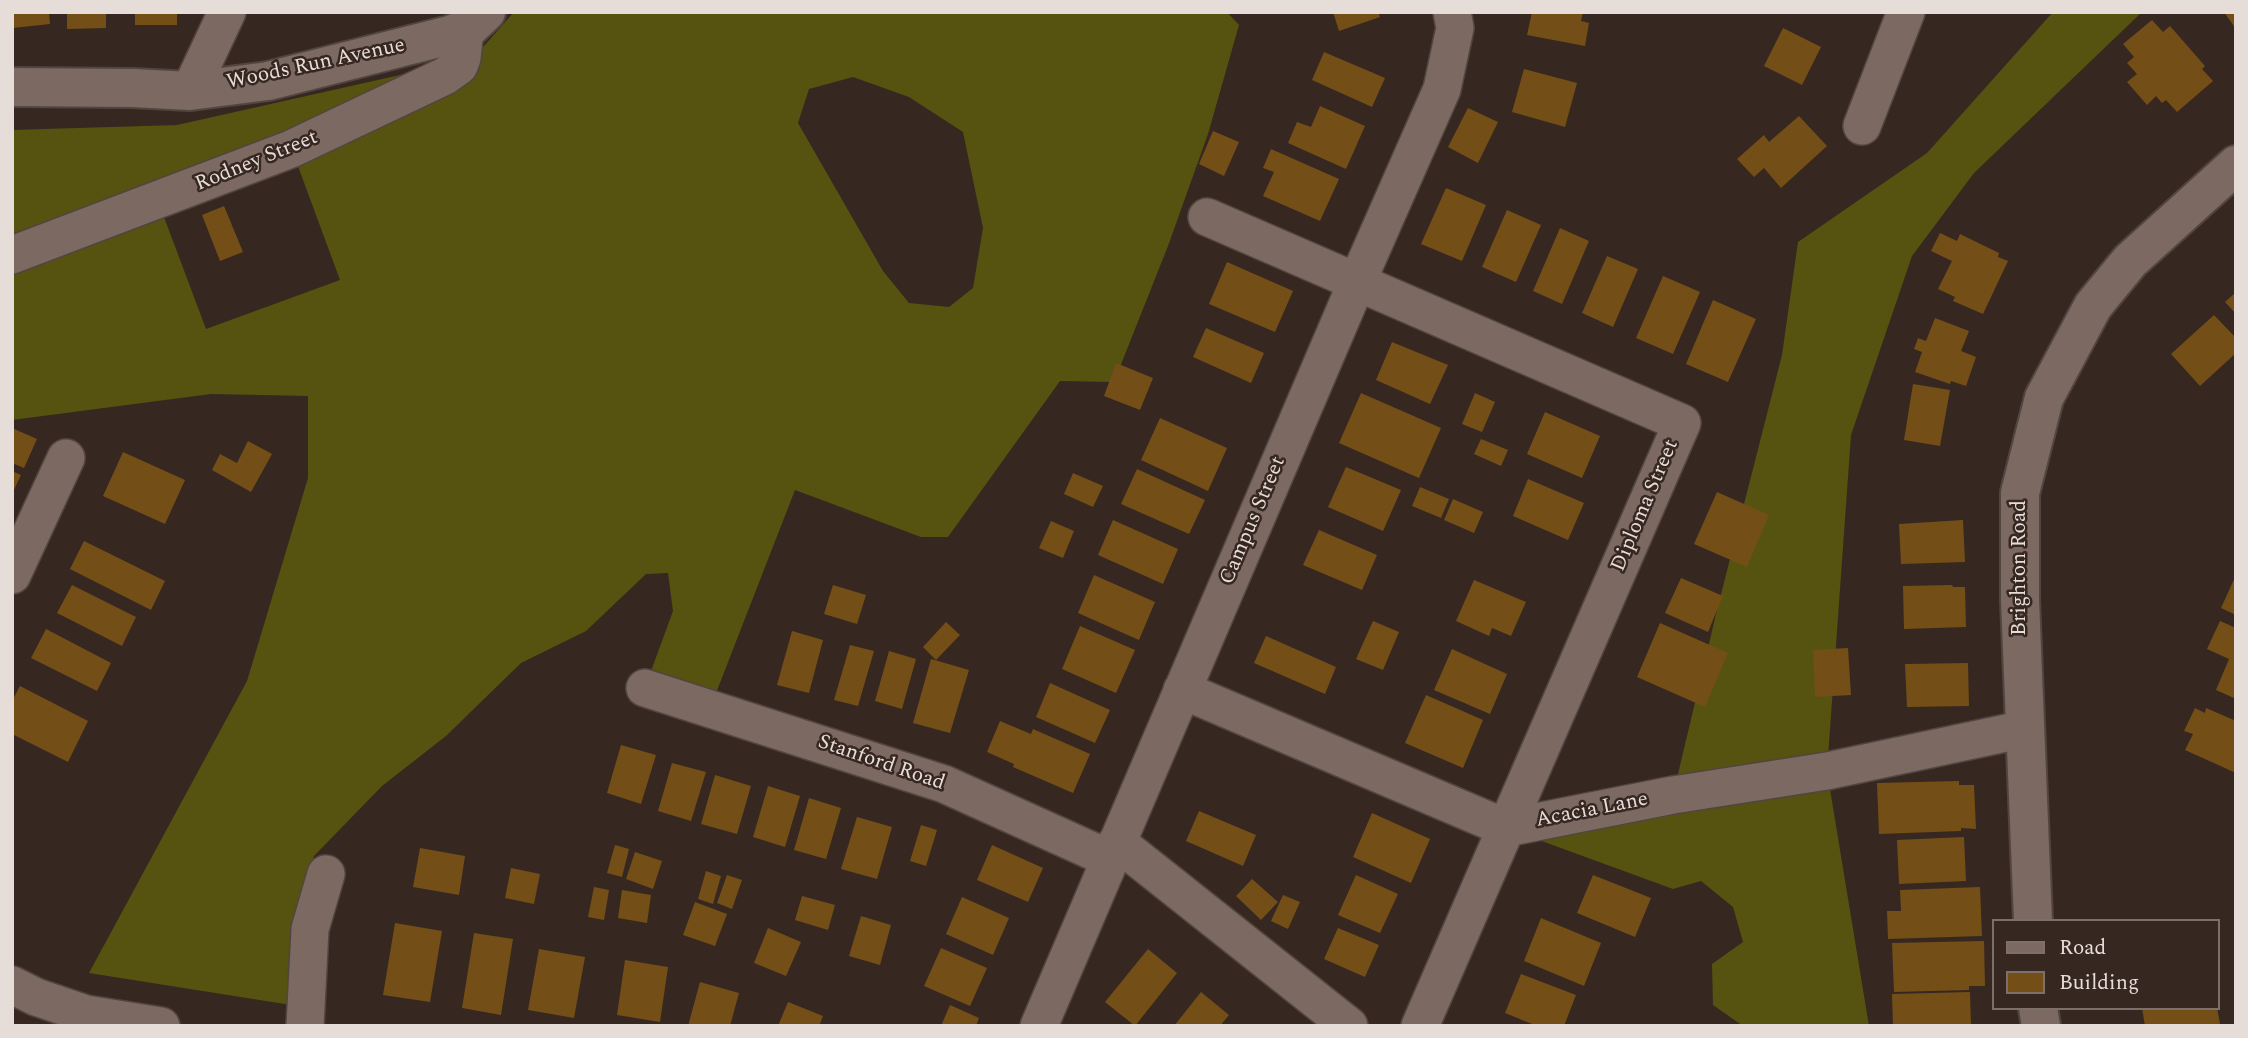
<!DOCTYPE html>
<style>
body{margin:0}
#map{position:relative;width:2248px;height:1038px;overflow:hidden;background:#372721;font-family:Spectral,serif}
canvas{display:block}
.frame{position:absolute;inset:0;border:14px solid #e6dcd8;pointer-events:none}
.legend{position:absolute;left:1992px;top:919px;width:228px;height:91px;box-sizing:border-box;background:#372721;border:2px solid #7d6f6a;margin:0;padding:9px 12px;list-style:none;font-size:21px;color:#e6dcd8}
.legend li{display:flex;align-items:center;gap:14px;height:35px}
.legend b{width:35px;border:2px solid #7d6f6a}
</style>
<div id="map">
<canvas width="2248" height="1038"></canvas>
<div class="frame"></div>
<ul class="legend">
<li><b style="height:9px;background:#7b6962"></b>Road</li>
<li><b style="height:19px;background:#734f17"></b>Building</li>
</ul>
</div>
<script>
const g = document.querySelector('canvas').getContext('2d');
g.lineJoin = 'round';
function fill(path, color) { g.fillStyle = color; g.fill(path, 'evenodd'); }
const shape = rows => new Path2D(rows.map(r => 'M' + r).join(''));
function trace(path, color, width, dash) { g.strokeStyle = color; g.lineWidth = width; g.lineCap = dash ? 'butt' : 'round'; g.setLineDash(dash || []); g.stroke(path); }
function drawText(font, color, halo, rows, align = 'center') {
  g.font = font + ' Spectral,serif'; g.lineWidth = 5; g.setLineDash([]); g.textBaseline = 'middle'; g.strokeStyle = halo; g.fillStyle = color; for (const [text, x, y, turn = 0] of rows) {
    g.save(); g.translate(x, y); g.rotate((+turn || 0) * Math.PI / 180); g.textAlign = isNaN(turn) ? turn : align; if (halo) g.strokeText(text, 0, 0); g.fillText(text, 0, 0); g.restore();
  }
}
fill(shape([
 [514,12,1227,12,1239,25,1208,134,1168,246,1114,382,1060,381,948,537,921,537,795,490,716,693,651,671,673,611,668,573,646,574,586,631,521,663,446,736,382,786,314,856,293,942,291,1005,89,973,247,681,308,478,308,396,211,394,12,420,12,130,177,125,400,75,484,46],
 [853,77,909,97,963,132,983,228,973,288,949,307,909,303,883,271,798,123,809,89],
 [292,150,340,280,206,329,158,201],
 [2053,12,2142,12,1974,173,1912,256,1851,435,1827,771,1869,1026,1743,1026,1713,1005,1712,964,1743,942,1733,907,1701,881,1673,889,1506,828,1673,795,1717,610,1782,355,1798,242,1927,153]
]), '#55530f');
fill(shape([
 [12,12,49,12,50,24,13,28],
 [67,12,106,12,106,28,67,29],
 [135,12,177,12,177,25,135,25],
 [1333,12,1378,12,1380,17,1339,31],
 [1532,12,1583,12,1581,21,1589,23,1585,46,1527,35],
 [2224,12,2236,12,2236,29],
 [2152,20,2163,32,2170,26,2205,66,2202,69,2213,81,2177,112,2166,100,2162,103,2156,96,2147,105,2127,82,2137,74,2127,63,2134,57,2123,44],
 [1783,28,1821,47,1802,85,1764,66],
 [1324,52,1385,78,1372,107,1312,80],
 [1524,69,1577,83,1565,127,1512,112],
 [1320,106,1365,126,1346,169,1288,143,1297,122,1311,127],
 [1468,108,1498,122,1478,163,1448,147],
 [1799,116,1827,146,1781,188,1764,168,1754,177,1737,159,1764,135,1769,142],
 [1213,131,1239,142,1224,176,1199,164],
 [1271,149,1339,179,1320,221,1263,196,1274,172,1263,168],
 [1446,188,1486,205,1462,261,1421,244],
 [224,206,243,252,220,261,202,215],
 [1507,210,1541,225,1516,282,1482,267],
 [1560,228,1589,241,1562,304,1533,291],
 [1940,233,1957,241,1960,234,1999,253,1998,257,2008,261,1983,314,1953,301,1955,297,1938,289,1952,261,1931,251],
 [1607,256,1638,269,1613,327,1582,313],
 [1227,262,1293,291,1275,332,1209,304],
 [1663,276,1700,292,1673,354,1636,338],
 [2236,292,2236,314,2225,302],
 [1713,300,1756,319,1728,382,1686,364],
 [2214,315,2236,338,2236,353,2200,386,2171,354],
 [1935,318,1969,331,1961,351,1976,357,1966,386,1951,381,1950,384,1915,372,1922,352,1914,349,1918,338,1926,341],
 [1206,328,1264,353,1251,383,1193,357],
 [1392,342,1448,365,1430,404,1376,380],
 [1116,363,1153,378,1140,410,1104,396],
 [1913,384,1950,390,1940,446,1904,440],
 [1361,393,1441,428,1419,478,1339,443],
 [1475,393,1495,402,1482,432,1462,424],
 [1545,412,1600,436,1582,478,1527,454],
 [1160,418,1227,448,1208,491,1141,460],
 [12,428,37,439,24,468,12,463],
 [1481,439,1508,450,1501,466,1474,454],
 [248,441,272,454,251,492,212,470,220,454,237,463],
 [123,452,185,480,165,524,103,496],
 [1346,467,1401,490,1383,531,1328,507],
 [1137,469,1205,500,1189,534,1121,504],
 [12,471,21,475,12,494],
 [1073,473,1103,486,1093,507,1064,494],
 [1528,479,1584,503,1568,540,1513,516],
 [1420,487,1449,499,1441,518,1412,506],
 [1717,492,1769,515,1747,567,1694,544],
 [1453,499,1483,512,1474,533,1444,520],
 [1113,520,1178,549,1163,584,1098,555],
 [1963,520,1965,562,1901,564,1899,524],
 [1051,521,1074,531,1063,558,1039,548],
 [1319,530,1377,555,1362,590,1303,565],
 [84,541,165,581,151,610,70,569],
 [1094,575,1155,602,1139,640,1078,613],
 [2236,575,2236,615,2221,608],
 [1681,578,1723,596,1708,632,1665,613],
 [1474,580,1526,602,1511,636,1492,628,1489,636,1456,621],
 [72,585,136,617,122,646,57,613],
 [833,585,866,595,857,624,824,614],
 [1952,585,1953,587,1965,587,1966,627,1904,629,1903,586],
 [1373,621,1399,632,1383,670,1356,659],
 [2220,621,2236,628,2236,699,2216,690,2229,659,2207,649],
 [946,622,960,635,936,660,923,647],
 [1660,623,1728,653,1705,707,1637,677],
 [1080,626,1135,650,1116,693,1062,669],
 [46,629,111,663,97,691,31,658],
 [792,631,823,640,809,693,777,685],
 [1266,636,1336,667,1325,694,1254,663],
 [850,645,874,651,858,706,834,700],
 [1848,648,1851,695,1815,697,1813,650],
 [1452,649,1507,674,1490,714,1434,690],
 [889,651,916,659,902,709,875,701],
 [931,659,969,670,950,733,913,723],
 [1968,663,1969,706,1907,707,1905,664],
 [1050,683,1110,710,1095,743,1036,717],
 [20,686,88,721,68,762,12,734,12,701],
 [1426,695,1483,720,1463,768,1405,743],
 [2195,708,2205,713,2206,708,2236,721,2236,773,2185,750,2193,734,2184,731],
 [1000,721,1031,734,1033,729,1090,754,1073,793,1013,767,1014,764,987,752],
 [621,745,656,755,641,804,607,793],
 [672,763,706,772,691,821,658,811],
 [715,775,751,786,737,834,701,824],
 [1959,781,1959,785,1974,785,1976,829,1961,828,1961,831,1879,834,1877,783],
 [768,786,800,796,785,847,753,837],
 [809,798,841,808,826,859,794,850],
 [1199,811,1256,835,1243,866,1186,841],
 [1372,813,1430,839,1411,883,1353,857],
 [857,817,892,827,877,879,841,869],
 [921,825,937,830,926,866,910,861],
 [1964,837,1966,881,1899,884,1897,840],
 [615,845,629,849,622,877,607,873],
 [992,845,1043,868,1028,902,977,880],
 [420,848,465,856,459,895,413,887],
 [635,852,662,861,653,889,626,879],
 [511,868,540,874,534,904,505,898],
 [706,871,721,876,713,904,698,899],
 [727,875,742,880,732,909,717,903],
 [1356,875,1398,894,1380,933,1338,915],
 [1593,875,1651,898,1635,937,1577,913],
 [1252,879,1278,902,1261,920,1236,896],
 [594,887,609,890,604,920,588,917],
 [1980,887,1982,936,1888,939,1887,911,1901,911,1900,890],
 [622,890,651,895,647,923,618,918],
 [1283,895,1300,902,1288,929,1271,921],
 [802,896,835,905,828,930,795,920],
 [962,897,1009,918,993,955,946,934],
 [695,902,727,914,715,946,683,935],
 [861,916,891,925,880,965,849,956],
 [1541,918,1601,943,1584,986,1524,961],
 [395,923,442,931,430,1002,383,995],
 [768,928,801,942,786,976,754,963],
 [1338,928,1379,945,1365,977,1324,959],
 [474,933,513,939,501,1015,462,1008],
 [1984,941,1985,986,1969,986,1969,990,1894,992,1892,943],
 [941,948,987,968,970,1006,924,986],
 [539,949,585,957,574,1018,528,1010],
 [1148,949,1177,973,1135,1026,1105,1002],
 [625,960,668,967,660,1022,617,1015],
 [1521,974,1576,995,1564,1026,1537,1026,1505,1013],
 [700,982,739,993,730,1026,688,1026],
 [1201,992,1229,1015,1220,1026,1174,1026],
 [1970,992,1971,1026,1893,1026,1892,994],
 [788,1002,823,1016,819,1026,778,1026],
 [950,1005,979,1018,976,1026,941,1026],
 [2142,1008,2217,1008,2220,1024,2145,1026]
]), '#734f17');
const street = shape([
 [190,91,227,12],
 [1862,126,1906,12],
 [1207,217,1682,423,1420,1026],
 [12,255,291,149,445,76,459,66,462,58,465,29],
 [12,575,66,458],
 [645,688,944,784,1110,859],
 [1182,690,1506,828,1673,795,1827,771,2025,729],
 [1117,842,1349,1026],
 [12,985,36,997,86,1014,161,1026],
 [305,1026,310,929,326,874],
 [1039,1026,1357,282,1442,89,1455,28,1452,12]
]);
const secondary = shape([
 [12,87,133,88,190,91,268,81,450,35,470,27,486,12],
 [2033,921,2020,600,2020,493,2044,398,2093,306,2130,261,2236,165],
 [2038,1008,2041,1026]
]);
trace(street, '#524540', 40);
trace(secondary, '#524540', 42);
trace(street, '#7b6962', 37);
trace(secondary, '#7b6962', 38);
drawText('21px', '#e6dcd8', '#372721', [
 ["Woods Run Avenue",316,65,-12],
 ["Rodney Street",257,162,-22],
 ["Diploma Street",1646,506,-67],
 ["Campus Street",1254,521,-67],
 ["Brighton Road",2021,568,-90],
 ["Stanford Road",881,764,19],
 ["Acacia Lane",1592,811,-11]
]);
</script>
